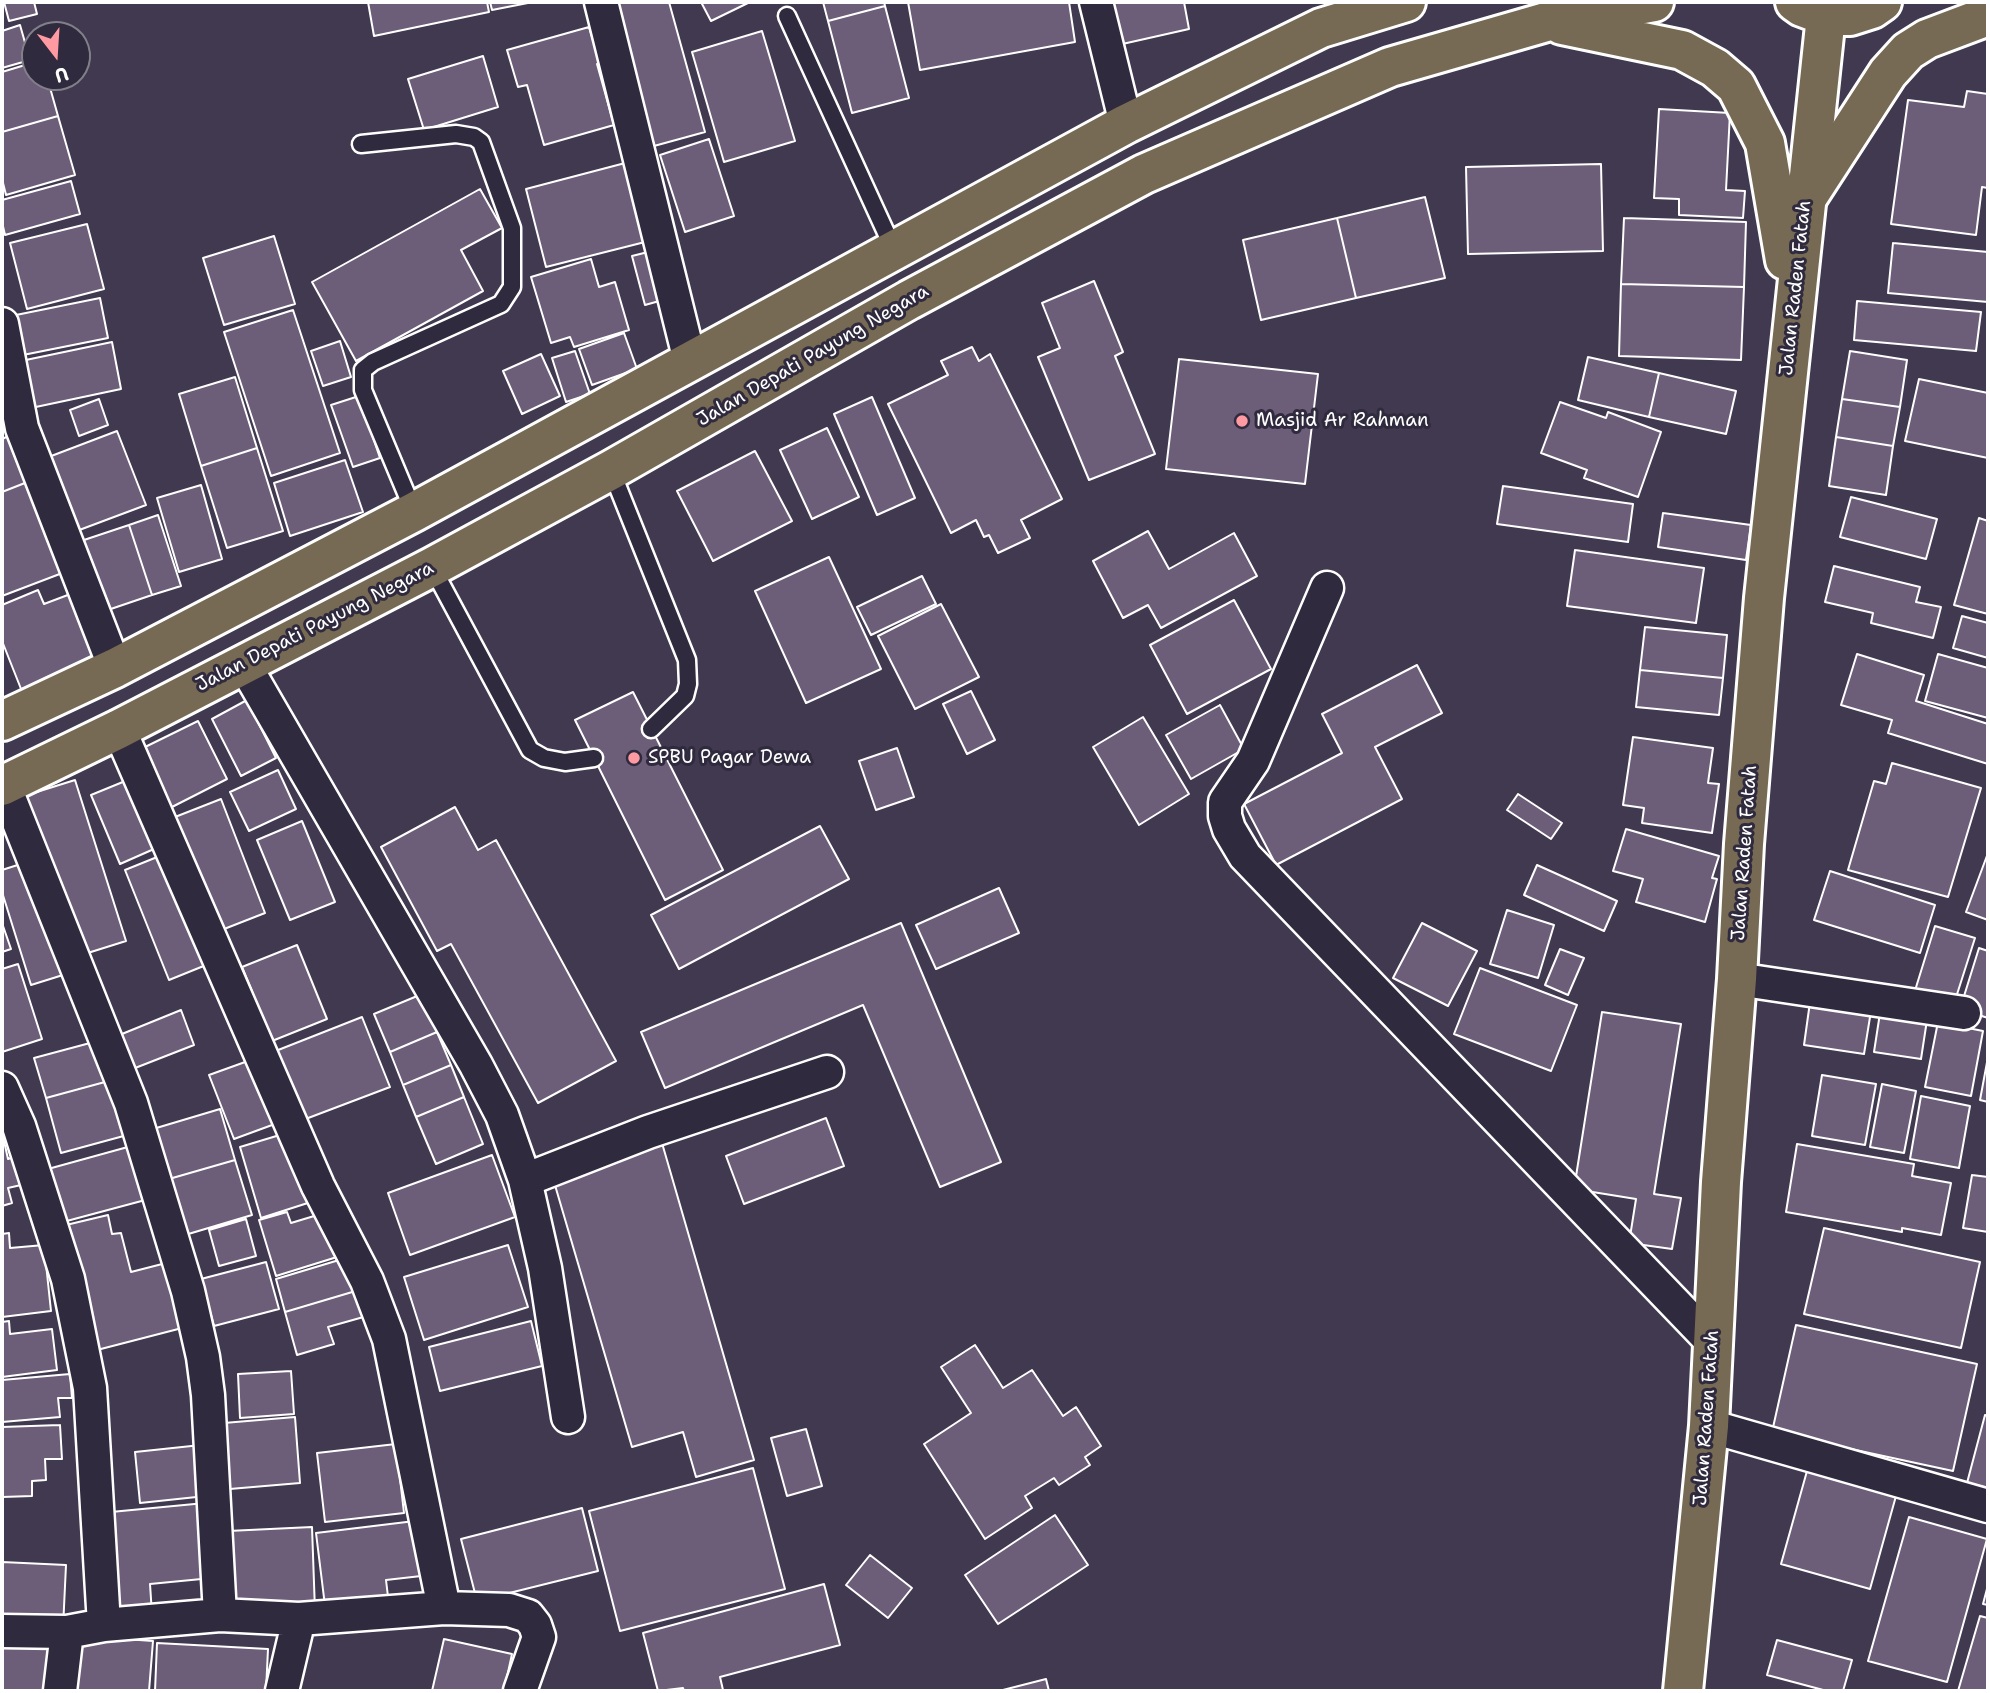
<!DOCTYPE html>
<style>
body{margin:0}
#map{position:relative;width:1990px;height:1693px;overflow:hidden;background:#41394f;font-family:"Shantell Sans",sans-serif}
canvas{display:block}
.frame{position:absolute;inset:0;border:4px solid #fff;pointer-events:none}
.north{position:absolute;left:21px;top:21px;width:70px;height:70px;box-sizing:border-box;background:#2f2a3d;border:2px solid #827f8b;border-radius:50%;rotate:163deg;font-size:19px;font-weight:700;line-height:28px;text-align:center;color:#fff}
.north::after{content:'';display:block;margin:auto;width:24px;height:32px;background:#ff9aa2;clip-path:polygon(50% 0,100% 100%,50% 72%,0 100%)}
</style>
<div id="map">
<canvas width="1990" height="1693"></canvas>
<div class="frame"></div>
<div class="north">U</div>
</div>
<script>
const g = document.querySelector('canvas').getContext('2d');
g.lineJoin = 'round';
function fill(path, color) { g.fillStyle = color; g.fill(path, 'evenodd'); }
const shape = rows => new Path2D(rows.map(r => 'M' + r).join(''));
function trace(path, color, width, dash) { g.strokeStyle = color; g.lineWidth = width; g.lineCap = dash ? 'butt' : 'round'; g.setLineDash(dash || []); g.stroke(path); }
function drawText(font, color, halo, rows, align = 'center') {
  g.font = font + ' "Shantell Sans",sans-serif'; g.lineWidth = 6; g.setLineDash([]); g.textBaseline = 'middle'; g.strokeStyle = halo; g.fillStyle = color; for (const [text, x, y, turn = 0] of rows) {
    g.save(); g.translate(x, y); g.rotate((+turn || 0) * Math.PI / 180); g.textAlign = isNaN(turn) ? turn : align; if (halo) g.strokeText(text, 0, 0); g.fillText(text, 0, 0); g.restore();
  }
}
const building = shape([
 [4,2,34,2,37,14,9,21,4,2],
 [368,2,487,2,489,12,374,36,368,2],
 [490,2,533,2,492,10,490,2],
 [615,2,669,2,705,132,654,146,615,2],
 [701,2,750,2,711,21,701,2],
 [823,2,884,2,885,6,828,21,823,2],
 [908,2,1069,2,1075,42,920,70,908,2],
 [1109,2,1184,2,1189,29,1118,45,1109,2],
 [885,6,909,98,852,113,828,21,885,6],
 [20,25,30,60,2,68,2,31,20,25],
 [589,27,600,63,597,64,614,125,544,145,527,85,518,87,507,50,589,27],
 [762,31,795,141,724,162,692,52,762,31],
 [483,56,498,107,424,130,408,79,483,56],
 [35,62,35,77,47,77,58,116,2,132,2,72,35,62],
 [1967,91,1988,94,1988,188,1982,187,1976,235,1891,224,1908,100,1964,107,1967,91],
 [1659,109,1730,113,1726,190,1745,191,1743,218,1679,215,1679,199,1654,198,1659,109],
 [58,116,75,175,6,195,2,179,2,132,58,116],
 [709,139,734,216,685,232,660,155,709,139],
 [629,162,649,241,546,267,526,189,629,162],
 [1601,164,1603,251,1468,254,1466,167,1601,164],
 [71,181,80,214,5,235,2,222,2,200,71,181],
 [480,189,502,228,461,250,483,291,356,361,312,282,480,189],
 [1425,197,1445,278,1356,298,1337,218,1425,197],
 [1337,218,1356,298,1261,320,1243,240,1337,218],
 [1624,218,1746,222,1744,287,1621,284,1624,218],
 [87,224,104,289,27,309,10,243,87,224],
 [274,236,295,304,224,325,203,258,274,236],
 [1893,243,1988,252,1988,302,1888,293,1893,243],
 [656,250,670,298,645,305,632,256,656,250],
 [591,259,599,287,615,282,629,330,574,347,570,337,551,343,531,277,591,259],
 [1094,281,1123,352,1115,356,1155,454,1089,480,1038,357,1060,348,1042,303,1094,281],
 [1621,284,1744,287,1741,360,1619,356,1621,284],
 [100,298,108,338,23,355,16,315,100,298],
 [1857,301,1981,312,1976,351,1854,340,1857,301],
 [293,310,340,453,271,476,224,332,293,310],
 [624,333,637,369,592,385,579,349,624,333],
 [340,341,351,377,323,386,311,351,340,341],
 [112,342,121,389,31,408,21,361,112,342],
 [972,347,979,361,990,354,1062,499,1021,520,1030,538,998,553,989,535,984,537,976,520,951,533,888,404,948,375,941,361,972,347],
 [575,351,590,394,566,402,552,358,575,351],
 [1850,351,1907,360,1900,407,1842,399,1850,351],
 [541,354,560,396,522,414,503,371,541,354],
 [1588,357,1659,373,1649,417,1578,400,1588,357],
 [1179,359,1318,374,1305,484,1166,469,1179,359],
 [1659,373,1736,391,1726,434,1649,417,1659,373],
 [235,377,257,448,201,466,179,394,235,377],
 [1919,379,1988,393,1988,458,1905,441,1919,379],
 [359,396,380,458,353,467,331,405,359,396],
 [872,397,915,498,877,515,834,414,872,397],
 [99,399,108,425,79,436,70,410,99,399],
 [1842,399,1900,407,1893,446,1836,437,1842,399],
 [1560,402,1606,418,1608,412,1661,432,1638,497,1584,478,1587,470,1541,453,1560,402],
 [827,428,859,497,812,519,780,450,827,428],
 [117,431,146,505,74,532,46,458,117,431],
 [13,434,30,481,2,492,2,439,13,434],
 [1836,437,1893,446,1886,495,1829,486,1836,437],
 [257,448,283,531,227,548,201,466,257,448],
 [755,451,792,521,713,561,677,491,755,451],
 [345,460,363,512,290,536,274,483,345,460],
 [30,481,65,572,2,596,2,492,30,481],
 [201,485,222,559,179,572,157,498,201,485],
 [1503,486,1633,504,1628,542,1497,524,1503,486],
 [1851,497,1937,519,1926,559,1840,537,1851,497],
 [1663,513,1751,525,1746,560,1658,547,1663,513],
 [158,515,181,586,152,595,129,525,158,515],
 [1979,518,1988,521,1988,614,1954,605,1979,518],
 [129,525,152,595,102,612,78,542,129,525],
 [1148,531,1169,569,1234,533,1257,576,1161,628,1148,605,1123,618,1093,561,1148,531],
 [1575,550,1704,568,1696,623,1567,606,1575,550],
 [829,557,881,669,806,703,755,591,829,557],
 [1834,566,1920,587,1916,602,1941,607,1933,638,1871,623,1873,613,1825,602,1834,566],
 [922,576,936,604,871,635,857,607,922,576],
 [38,590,44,604,81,590,113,669,27,704,2,641,2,605,38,590],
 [1234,600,1271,669,1187,714,1150,645,1234,600],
 [941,604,979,677,915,709,878,636,941,604],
 [1962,616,1988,623,1988,658,1953,648,1962,616],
 [1645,627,1727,635,1723,678,1640,670,1645,627],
 [1857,654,1924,675,1916,701,1988,724,1988,764,1888,733,1892,720,1841,705,1857,654],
 [1938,654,1988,668,1988,718,1925,701,1938,654],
 [1417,665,1442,713,1375,747,1402,799,1276,865,1244,804,1342,753,1322,714,1417,665],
 [1640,670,1723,678,1719,715,1636,707,1640,670],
 [971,691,995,740,967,754,943,704,971,691],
 [633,692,723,870,665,900,575,720,633,692],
 [247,700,276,758,241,776,212,719,247,700],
 [1220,705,1244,749,1191,779,1166,735,1220,705],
 [1143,717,1189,794,1139,825,1093,747,1143,717],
 [198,721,227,779,170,808,141,749,198,721],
 [1633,737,1713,748,1708,783,1719,784,1712,833,1642,823,1644,808,1623,805,1633,737],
 [897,748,914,797,876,810,859,761,897,748],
 [1892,763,1981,788,1948,897,1848,870,1874,781,1886,784,1892,763],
 [278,770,296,809,249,831,230,792,278,770],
 [135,777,163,845,120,864,91,795,135,777],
 [75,780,126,941,75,957,24,796,75,780],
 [1518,794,1562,823,1551,839,1507,810,1518,794],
 [221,799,265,913,219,931,175,817,221,799],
 [455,807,478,850,496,840,616,1061,538,1103,451,944,437,951,381,847,455,807],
 [302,821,335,902,290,920,257,840,302,821],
 [820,826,849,879,679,969,651,915,820,826],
 [1626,829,1719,856,1712,878,1717,879,1705,922,1636,902,1643,879,1613,871,1626,829],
 [172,851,216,961,169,980,125,870,172,851],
 [1988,853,1988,920,1966,912,1988,853],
 [27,862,63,975,31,985,2,892,2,870,27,862],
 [1537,865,1617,901,1604,931,1524,895,1537,865],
 [1830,871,1935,905,1920,953,1814,920,1830,871],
 [999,888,1019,933,936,969,916,925,999,888],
 [1507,910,1554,925,1538,978,1490,964,1507,910],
 [2,923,11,949,2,952,2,923],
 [901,923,1001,1162,940,1187,863,1005,665,1088,641,1032,901,923],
 [1422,923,1477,951,1448,1006,1393,978,1422,923],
 [1935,926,1975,938,1952,1010,1913,997,1935,926],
 [297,945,327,1019,272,1041,242,967,297,945],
 [1979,948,1988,951,1988,1018,1960,1009,1979,948],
 [1560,949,1584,958,1568,995,1545,985,1560,949],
 [18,964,42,1039,2,1052,2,969,18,964],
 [1480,968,1577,1005,1551,1071,1454,1034,1480,968],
 [422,994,437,1032,390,1052,374,1014,422,994],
 [1810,1002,1871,1011,1864,1054,1804,1045,1810,1002],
 [181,1010,194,1045,130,1070,117,1036,181,1010],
 [1602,1012,1681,1024,1654,1194,1681,1198,1672,1249,1629,1243,1636,1199,1574,1189,1602,1012],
 [1880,1013,1927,1020,1921,1059,1874,1052,1880,1013],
 [362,1017,390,1087,295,1123,268,1054,362,1017],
 [1938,1022,1983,1031,1971,1096,1925,1087,1938,1022],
 [437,1032,451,1065,403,1085,390,1052,437,1032],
 [105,1039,116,1079,46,1098,34,1058,105,1039],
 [259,1057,283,1121,234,1139,209,1075,259,1057],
 [1988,1057,1988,1102,1980,1100,1988,1057],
 [451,1065,464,1097,416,1117,403,1085,451,1065],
 [1822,1075,1876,1084,1865,1145,1812,1136,1822,1075],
 [116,1079,131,1134,61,1153,46,1098,116,1079],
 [1882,1084,1916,1091,1904,1153,1870,1147,1882,1084],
 [1921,1096,1970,1106,1959,1168,1910,1159,1921,1096],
 [464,1097,483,1144,436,1164,416,1117,464,1097],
 [220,1109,235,1160,169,1179,153,1129,220,1109],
 [826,1118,844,1166,744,1204,726,1156,826,1118],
 [293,1131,314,1201,261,1218,240,1147,293,1131],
 [2,1132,8,1159,14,1157,21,1185,8,1188,12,1203,2,1206,2,1132],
 [662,1143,754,1460,696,1477,683,1432,632,1447,552,1175,662,1143],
 [1797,1144,1914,1164,1912,1176,1951,1183,1941,1235,1902,1228,1902,1232,1786,1212,1797,1144],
 [135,1145,149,1199,63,1222,48,1169,135,1145],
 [492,1155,515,1217,410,1255,388,1193,492,1155],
 [235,1160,252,1215,185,1235,169,1179,235,1160],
 [1972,1175,1988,1177,1988,1232,1963,1228,1972,1175],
 [287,1212,291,1223,324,1213,337,1257,276,1276,259,1220,287,1212],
 [108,1215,112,1234,121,1233,131,1272,170,1262,186,1327,97,1350,66,1225,108,1215],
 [246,1219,256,1256,219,1266,209,1230,246,1219],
 [1824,1228,1980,1262,1961,1348,1804,1314,1824,1228],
 [9,1233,10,1248,44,1245,51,1311,2,1317,2,1234,9,1233],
 [508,1245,528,1307,424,1340,404,1277,508,1245],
 [349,1257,359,1290,285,1312,276,1279,349,1257],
 [266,1262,279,1309,214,1326,201,1279,266,1262],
 [359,1290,367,1316,328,1327,334,1344,297,1355,285,1312,359,1290],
 [9,1321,10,1334,52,1329,57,1370,2,1377,2,1322,9,1321],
 [531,1321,542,1366,440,1391,429,1347,531,1321],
 [1796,1325,1977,1364,1953,1471,1772,1432,1796,1325],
 [975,1345,1003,1388,1032,1370,1063,1416,1076,1407,1101,1446,1085,1457,1090,1465,1059,1485,1054,1478,1025,1496,1032,1508,985,1539,924,1444,971,1413,941,1367,975,1345],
 [291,1371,294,1414,240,1418,238,1374,291,1371],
 [70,1374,72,1398,58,1398,60,1417,2,1422,2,1380,70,1374],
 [1985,1415,1988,1416,1988,1488,1967,1483,1985,1415],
 [295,1417,300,1483,218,1490,212,1424,295,1417],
 [60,1425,62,1459,45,1459,46,1480,32,1481,32,1496,2,1497,2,1427,60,1425],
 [806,1429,822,1486,787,1496,771,1438,806,1429],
 [396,1444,404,1513,325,1522,317,1453,396,1444],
 [201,1445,206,1496,140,1503,135,1452,201,1445],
 [753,1468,785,1589,620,1631,589,1511,753,1468],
 [1807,1471,1896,1496,1870,1589,1781,1564,1807,1471],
 [205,1503,212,1578,150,1584,152,1614,120,1618,111,1512,205,1503],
 [582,1508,598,1571,477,1601,461,1539,582,1508],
 [1055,1515,1088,1565,998,1624,965,1575,1055,1515],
 [1909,1517,1987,1539,1947,1682,1868,1661,1909,1517],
 [423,1520,430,1575,386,1580,389,1605,326,1614,316,1533,423,1520],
 [312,1527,315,1611,232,1615,228,1531,312,1527],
 [870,1555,912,1588,888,1618,846,1585,870,1555],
 [2,1562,66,1565,63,1628,2,1624,2,1562],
 [824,1584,840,1645,720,1677,723,1690,717,1691,684,1691,683,1688,658,1691,643,1633,824,1584],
 [1988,1585,1988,1605,1983,1604,1988,1585],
 [1980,1616,1988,1618,1988,1691,1958,1691,1980,1616],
 [69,1635,153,1641,149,1691,65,1691,69,1635],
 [444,1639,512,1654,504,1691,432,1691,444,1639],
 [1777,1640,1852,1660,1843,1691,1827,1691,1767,1675,1777,1640],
 [2,1643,59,1650,54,1691,2,1690,2,1643],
 [157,1643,268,1649,266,1691,155,1691,157,1643],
 [1046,1679,1049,1691,999,1691,1046,1679]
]);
fill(building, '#6c5d78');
trace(building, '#fff', 2);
const service = shape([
 [787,16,894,250],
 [361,144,456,134,474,137,481,142,512,228,512,287,501,304,373,362,363,370,363,390,414,512],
 [611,470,687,660,688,684,685,696,651,729],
 [432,567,530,750,544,758,565,762,594,758]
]);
const minor = shape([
 [601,2,690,361],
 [1096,2,1126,124],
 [2,324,22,428,115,668],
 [1327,588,1253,761,1225,802,1225,816,1229,829,1245,856,1714,1344],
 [244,664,476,1065,502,1115,525,1180,545,1268,568,1417],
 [119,729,318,1186,367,1281,389,1339,444,1608],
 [4,785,131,1103,188,1291,203,1357,208,1395,220,1615],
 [1737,979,1964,1013],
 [2,1088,19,1126,68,1279,90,1388,104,1625],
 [525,1180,648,1132,827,1072],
 [1709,1426,1988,1506],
 [2,1631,67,1632,104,1625,220,1615,299,1619,444,1608,509,1610,528,1616,535,1625,539,1637,520,1691],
 [60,1691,67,1632],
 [282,1691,299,1619]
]);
const primary = shape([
 [1805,201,1888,73,1908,51,1927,39,1988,16]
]);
const trunk = shape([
 [1795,2,1802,7,1826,16,1850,16,1872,9,1882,2],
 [1562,25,1682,50,1715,68,1736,86,1765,143,1785,260],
 [2,721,115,668,414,512,1126,124,1321,28,1406,2],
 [2,786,119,729,432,567,611,470,909,300,1144,174,1390,67,1546,22,1654,2],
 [1683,1691,1709,1426,1721,1182,1737,979,1744,844,1764,598,1826,16]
]);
trace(service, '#fff', 21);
trace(minor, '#fff', 37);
trace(primary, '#fff', 44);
trace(trunk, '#fff', 44);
trace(service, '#2f2a3d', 16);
trace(minor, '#2f2a3d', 32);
trace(primary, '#776a54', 38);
trace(trunk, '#776a54', 38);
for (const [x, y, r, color] of [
 [1242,421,7,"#ff9aa2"],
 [634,758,7,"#ff9aa2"]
]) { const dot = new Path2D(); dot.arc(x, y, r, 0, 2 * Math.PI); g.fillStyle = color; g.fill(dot); trace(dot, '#2f2a3d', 2.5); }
drawText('19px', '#fff', '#2f2a3d', [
 ["Jalan Raden Fatah",1796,288,-84],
 ["Jalan Depati Payung Negara",813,356,-30],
 ["Jalan Depati Payung Negara",315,627,-27],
 ["Jalan Raden Fatah",1745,853,-86],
 ["Jalan Raden Fatah",1707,1418,-86]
]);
drawText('19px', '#fff', '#2f2a3d', [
 ["Masjid Ar Rahman",1256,421],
 ["SPBU Pagar Dewa",648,758]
], 'left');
</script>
